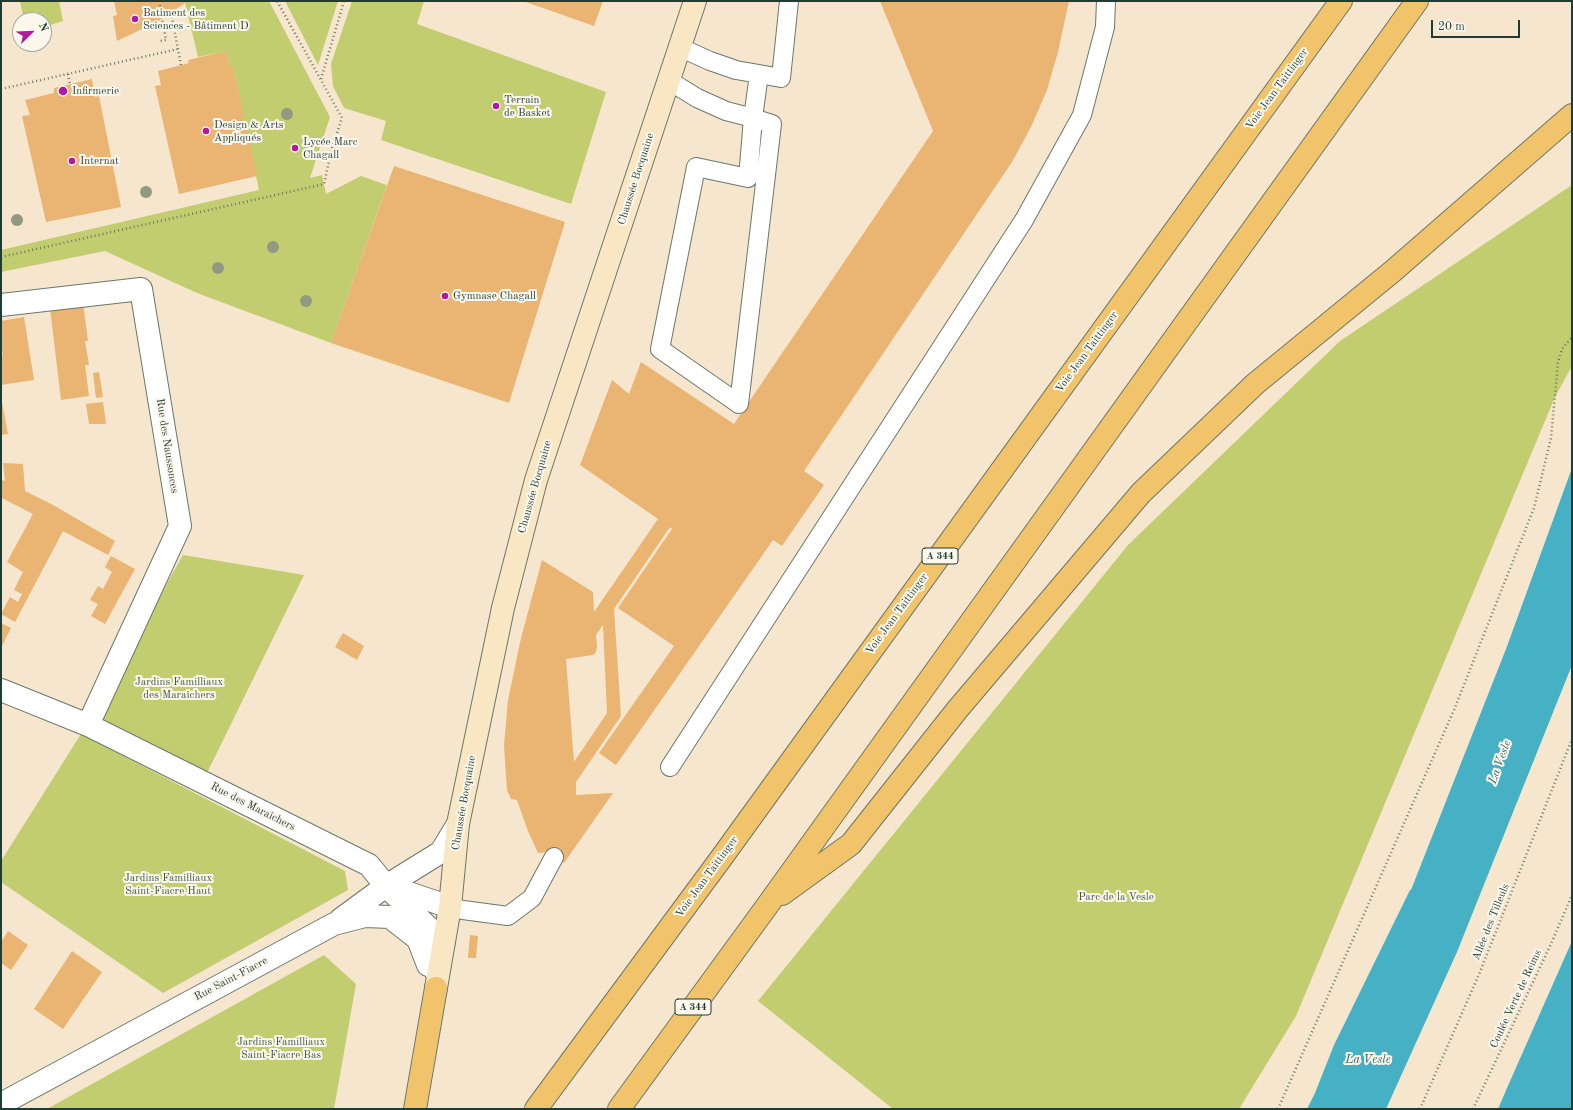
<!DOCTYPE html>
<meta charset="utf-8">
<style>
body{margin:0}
#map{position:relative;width:1573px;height:1110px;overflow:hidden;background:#f6e6ce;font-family:"Old Standard TT",serif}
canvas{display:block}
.frame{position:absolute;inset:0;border:2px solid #1f3d34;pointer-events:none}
.north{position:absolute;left:12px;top:12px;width:40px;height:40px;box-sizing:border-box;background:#fbf7ec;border:1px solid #a3ada2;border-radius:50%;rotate:67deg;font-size:11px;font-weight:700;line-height:16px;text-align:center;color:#1f3d34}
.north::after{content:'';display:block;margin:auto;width:14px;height:18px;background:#b5179e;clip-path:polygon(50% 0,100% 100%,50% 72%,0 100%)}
.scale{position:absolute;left:1431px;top:20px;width:89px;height:18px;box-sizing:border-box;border:2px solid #1f3d34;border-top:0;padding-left:5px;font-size:12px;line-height:14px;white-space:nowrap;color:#1f3d34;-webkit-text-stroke:3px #fbf7ec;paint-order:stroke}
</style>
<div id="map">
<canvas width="1573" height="1110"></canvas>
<div class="frame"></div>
<div class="north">N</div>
<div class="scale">20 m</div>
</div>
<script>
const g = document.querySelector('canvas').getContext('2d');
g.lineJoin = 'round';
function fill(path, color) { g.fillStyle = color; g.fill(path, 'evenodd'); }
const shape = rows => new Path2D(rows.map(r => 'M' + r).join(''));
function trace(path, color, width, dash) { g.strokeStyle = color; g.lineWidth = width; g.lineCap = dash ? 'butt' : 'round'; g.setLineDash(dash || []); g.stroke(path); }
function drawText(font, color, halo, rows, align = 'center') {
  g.font = font + ' "Old Standard TT",serif'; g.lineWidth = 4; g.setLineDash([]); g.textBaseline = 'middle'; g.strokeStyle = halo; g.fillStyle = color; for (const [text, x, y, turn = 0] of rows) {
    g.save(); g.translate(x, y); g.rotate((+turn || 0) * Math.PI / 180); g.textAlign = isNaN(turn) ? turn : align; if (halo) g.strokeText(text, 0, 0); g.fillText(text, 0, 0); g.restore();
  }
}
fill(shape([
 [20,1,59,1,63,21,44,27,44,20,24,20],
 [188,1,269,1,330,117,310,178,322,175,326,194,361,176,387,185,331,343,197,293,105,251,1,272,1,250,259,190,233,66,229,66,226,51,198,57,185,3],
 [285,1,338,1,318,65],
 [352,1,424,1,417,24,606,92,571,204,381,140,386,121,344,108,333,86,331,64],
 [1572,185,1572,366,1555,397,1296,1016,1239,1109,893,1109,758,1001,1128,545,1340,341],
 [183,555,304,575,207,773,93,714],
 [81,734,345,871,348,890,163,993,1,882,1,861],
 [324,955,356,984,334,1109,47,1109]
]), '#c1cd6f');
fill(shape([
 [1572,468,1572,665,1457,952,1386,1109,1307,1109,1315,1093,1334,1045,1410,890,1411,890,1506,649],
 [1572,941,1572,1109,1498,1109,1507,1088]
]), '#46b1c4');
fill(shape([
 [114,1,188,1,157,22,117,41,113,16,117,15],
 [523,1,603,1,594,26],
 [880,1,1069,1,1058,52,1047,90,1031,127,1012,162,804,471,824,485,782,546,773,540,616,765,599,753,674,646,618,608,672,529,670,527,614,609,621,716,576,782,576,795,613,793,564,863,546,852,538,853,528,831,517,800,511,799,507,790,504,746,508,700,521,638,542,560,593,592,594,612,658,519,580,465,612,380,629,394,641,362,734,424,933,131],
 [603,625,607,713,574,762,566,659,593,655,596,652,597,646,596,635],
 [226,51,229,66,233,66,257,176,179,194,155,86,161,85,158,71,189,63,188,60],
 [92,79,95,97,99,96,121,207,46,222,22,116,30,115,25,100,54,93,54,88],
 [394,166,565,222,509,403,331,343],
 [83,303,88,341,85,341,89,365,85,365,89,396,61,400,50,308],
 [24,317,34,380,1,385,1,355,3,355,1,343,1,321],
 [99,372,103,397,96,398,93,373],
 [1,397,8,434,1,435],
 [103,402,106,424,89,424,86,404],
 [3,463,23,464,25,491,53,505,115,541,108,555,63,531,15,622,1,614,10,597,18,602,22,594,14,590,23,572,7,562,33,514,2,498,1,480,5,481],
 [111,556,135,569,105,624,91,616,98,604,90,600,98,586,103,589,112,572,105,567],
 [1,623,11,628,1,648],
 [343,633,364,646,357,660,335,647],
 [8,931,28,945,11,970,1,963,1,942],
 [470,935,478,936,476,958,468,958],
 [72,951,102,972,63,1029,34,1009]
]), '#eab472');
const service = shape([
 [759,74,781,78,789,1],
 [668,80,697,98,726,111,753,118,772,124,739,404,660,349,696,167,748,178,753,118,759,74,736,70,710,61,679,47],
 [670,767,1024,220,1082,115,1105,27,1106,1],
 [450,907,463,910,508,916,532,898,554,857]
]);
const minor = shape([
 [1,305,141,289,180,526,88,725],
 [1,690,88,725,369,865,386,886,432,931,435,970],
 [391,887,450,907],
 [341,919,386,886,441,852,458,824],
 [1,1104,334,924,365,916,390,917,418,939,428,965]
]);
const secondary = shape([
 [436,988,450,907,458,824,503,608,536,480,695,1]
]);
const motorway = shape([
 [782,894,851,844,957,710,1141,493,1255,384,1393,271,1572,115],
 [415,1109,436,988],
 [536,1109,722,857,1341,1],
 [619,1109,767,906,1417,1]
]);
trace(service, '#6a786a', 20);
trace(minor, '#6a786a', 24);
trace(secondary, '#6a786a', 24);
trace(motorway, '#6a786a', 24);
trace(shape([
 [159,1,166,40,160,41],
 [171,13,181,65],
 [68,74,70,85],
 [321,79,344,1],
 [1,89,178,49],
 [1,257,324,184,332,148,342,118,277,1],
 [1278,1109,1454,710,1534,508,1551,438,1558,362,1562,349,1572,337],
 [1420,1109,1480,972,1572,739],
 [1473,1109,1551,944,1572,895]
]), '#6a786a', 2.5, [1, 3]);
trace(service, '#fff', 18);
trace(minor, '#fff', 22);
trace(secondary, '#f9e7c3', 22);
trace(motorway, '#f1c36a', 22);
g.fillStyle = '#919980';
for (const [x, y] of [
 [287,114],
 [146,192],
 [17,220],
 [273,247],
 [218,268],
 [306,301]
]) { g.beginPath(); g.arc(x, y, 6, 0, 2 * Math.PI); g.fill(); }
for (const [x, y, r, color] of [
 [135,19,4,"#b5179e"],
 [63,91,5,"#b5179e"],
 [496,106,4,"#b5179e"],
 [206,131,4,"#b5179e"],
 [295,148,4,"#b5179e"],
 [72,161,4,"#b5179e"],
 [445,296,4,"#b5179e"]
]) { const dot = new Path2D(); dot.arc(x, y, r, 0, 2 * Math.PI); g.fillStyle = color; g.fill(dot); trace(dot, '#fbf7ec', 1.5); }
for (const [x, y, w] of [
 [940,556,36],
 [693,1007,36]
]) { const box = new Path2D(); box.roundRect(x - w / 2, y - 8, w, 16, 3); g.fillStyle = '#fbf7ec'; g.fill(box); trace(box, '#1f3d34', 1); }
drawText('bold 10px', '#1f3d34', null, [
 ["A 344",940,556],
 ["A 344",693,1007]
]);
drawText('11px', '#1f3d34', '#fbf7ec', [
 ["Batiment des",143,13],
 ["Sciences - Bâtiment D",143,26],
 ["Infirmerie",72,91],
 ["Terrain",504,100],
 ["de Basket",504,113],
 ["Design & Arts",214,125],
 ["Appliqués",214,138],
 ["Lycée Marc",303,142],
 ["Chagall",303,155],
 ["Internat",80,161],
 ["Gymnase Chagall",453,296]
], 'left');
drawText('11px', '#1f3d34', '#fbf7ec', [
 ["Voie Jean Taittinger",1277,89,-54],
 ["Chaussée Bocquaine",636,179,-72],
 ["Voie Jean Taittinger",1087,352,-54],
 ["Rue des Naussonces",167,446,81],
 ["Chaussée Bocquaine",535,487,-74],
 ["Voie Jean Taittinger",897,614,-54],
 ["Chaussée Bocquaine",464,803,-80],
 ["Rue des Maraîchers",253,807,27],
 ["Voie Jean Taittinger",707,877,-54],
 ["Allée des Tilleuls",1491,922,-68],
 ["Rue Saint-Fiacre",231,979,-28],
 ["Coulée Verte de Reims",1516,999,-65]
]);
drawText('11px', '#3f5a40', '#fbf7ec', [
 ["Jardins Familliaux",179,682],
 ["des Maraîchers",179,695],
 ["Jardins Familliaux",168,878],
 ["Saint-Fiacre Haut",168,891],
 ["Parc de la Vesle",1116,897],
 ["Jardins Familliaux",281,1042],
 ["Saint-Fiacre Bas",281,1055]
]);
drawText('italic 12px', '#2b605f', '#fbf7ec', [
 ["La Vesle",1500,762,-70],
 ["La Vesle",1368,1060]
]);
</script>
